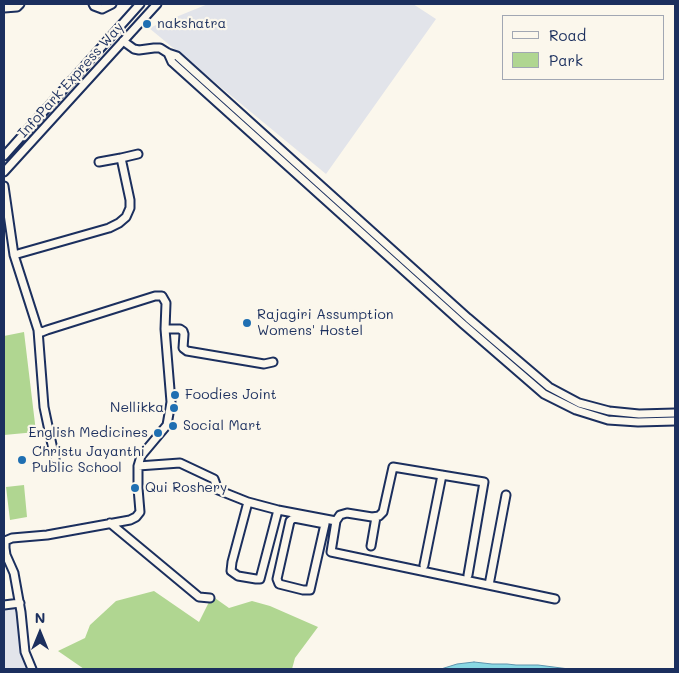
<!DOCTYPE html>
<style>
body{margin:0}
#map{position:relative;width:679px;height:673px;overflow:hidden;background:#fbf7ec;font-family:Mali,sans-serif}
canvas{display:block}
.frame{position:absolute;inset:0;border:5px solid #1b2f5e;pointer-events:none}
.legend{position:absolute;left:502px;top:15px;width:162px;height:65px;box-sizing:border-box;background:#fbf7ec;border:1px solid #a1a7b3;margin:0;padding:6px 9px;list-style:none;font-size:15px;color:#1b2f5e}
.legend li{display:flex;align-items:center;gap:10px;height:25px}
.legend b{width:25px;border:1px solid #a1a7b3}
.north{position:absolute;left:15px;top:608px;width:50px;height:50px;-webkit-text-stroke:4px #fbf7ec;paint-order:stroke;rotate:0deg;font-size:14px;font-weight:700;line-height:20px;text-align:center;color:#1b2f5e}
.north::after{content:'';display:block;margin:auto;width:18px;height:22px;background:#1b2f5e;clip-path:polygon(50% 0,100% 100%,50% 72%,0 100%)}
</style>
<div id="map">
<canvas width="679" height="673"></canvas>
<div class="frame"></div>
<ul class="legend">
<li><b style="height:6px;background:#fbf7ec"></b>Road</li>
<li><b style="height:14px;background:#b0d691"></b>Park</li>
</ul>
<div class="north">N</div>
</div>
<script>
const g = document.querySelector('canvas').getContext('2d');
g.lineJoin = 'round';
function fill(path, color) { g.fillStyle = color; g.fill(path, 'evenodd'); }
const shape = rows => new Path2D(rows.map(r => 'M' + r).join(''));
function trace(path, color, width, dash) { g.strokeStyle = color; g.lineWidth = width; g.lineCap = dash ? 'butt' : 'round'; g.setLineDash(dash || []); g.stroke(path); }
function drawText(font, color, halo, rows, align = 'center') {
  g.font = font + ' Mali,sans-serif'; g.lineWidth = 4.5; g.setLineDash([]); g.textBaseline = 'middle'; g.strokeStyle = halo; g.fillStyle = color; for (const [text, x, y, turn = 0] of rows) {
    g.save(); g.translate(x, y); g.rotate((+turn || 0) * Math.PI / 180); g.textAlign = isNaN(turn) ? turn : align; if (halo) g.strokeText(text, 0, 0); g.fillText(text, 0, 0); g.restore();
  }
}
fill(shape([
 [208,4,413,4,436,19,326,174,149,28],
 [4,606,16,609,25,669,4,669]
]), '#e2e4ea');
fill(shape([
 [24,332,36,432,4,435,4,336],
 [24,485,27,517,10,520,6,487],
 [154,591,199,622,212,596,229,608,252,601,270,606,318,627,295,658,292,669,84,669,58,651,85,638,90,625,116,601]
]), '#b0d691');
const water = shape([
 [474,662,492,664,507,664,516,665,538,665,569,669,441,669,457,664,474,662]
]);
fill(water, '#88d8e3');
trace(water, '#5c94ae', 1);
const minor = shape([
 [93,4,94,6,102,9,112,4],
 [4,8,17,7,20,4],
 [123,41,134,49,139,50,154,48,160,48,168,53,177,56,468,318,549,387,579,403,609,411,639,414,675,413],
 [168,53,172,62,463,324,544,394,576,410,608,420,638,422,675,421],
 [4,156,140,4],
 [99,162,121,158],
 [4,172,157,4],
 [4,186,14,255,38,330,42,332,47,330,155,296,162,296,166,303,165,329,171,402,167,425,141,456,138,466,180,463,214,479,218,490,248,502,278,510,336,521,331,552,555,599],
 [14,255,109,228,119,223,126,217,130,208,130,200,121,158,138,154],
 [165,329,180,329,183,331,184,334,183,348,187,351,264,364,273,362],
 [38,330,44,407,55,459],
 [248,502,232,562,231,571,238,576,256,579,260,579,278,510],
 [294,518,325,524,310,590,303,590,279,584,277,579,290,521,294,518],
 [336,521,340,515,347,513,372,517,379,516,383,512,393,467,484,482,468,575],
 [110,523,199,597,210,598],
 [371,546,376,517],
 [424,565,442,475],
 [489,585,506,495],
 [4,605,20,603],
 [32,669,25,652,21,612,14,573,6,555,5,548,5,541,12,538,47,535,130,520,136,517,140,512,138,488,138,466]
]);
trace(minor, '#1b2f5e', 11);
trace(minor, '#fbf7ec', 7);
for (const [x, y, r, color] of [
 [147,24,5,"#1f6fb2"],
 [247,323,5,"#1f6fb2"],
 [175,395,5,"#1f6fb2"],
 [174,408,5,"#1f6fb2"],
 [173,426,5,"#1f6fb2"],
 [158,433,5,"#1f6fb2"],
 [22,460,5,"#1f6fb2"],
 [135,488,5,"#1f6fb2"]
]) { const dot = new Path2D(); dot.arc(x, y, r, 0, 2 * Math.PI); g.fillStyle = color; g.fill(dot); trace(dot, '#fbf7ec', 2); }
drawText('14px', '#1b2f5e', '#fbf7ec', [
 ["nakshatra",157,24],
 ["Rajagiri Assumption",257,315],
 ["Womens' Hostel",257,331],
 ["Foodies Joint",185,395],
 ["Nellikka",164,408,"right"],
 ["Social Mart",183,426],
 ["English Medicines",148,433,"right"],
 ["Christu Jayanthi",32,452],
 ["Public School",32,468],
 ["Qui Roshery",145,488]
], 'left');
drawText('14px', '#1b2f5e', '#fbf7ec', [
 ["InfoPark Express Way",71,80,-48]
]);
</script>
